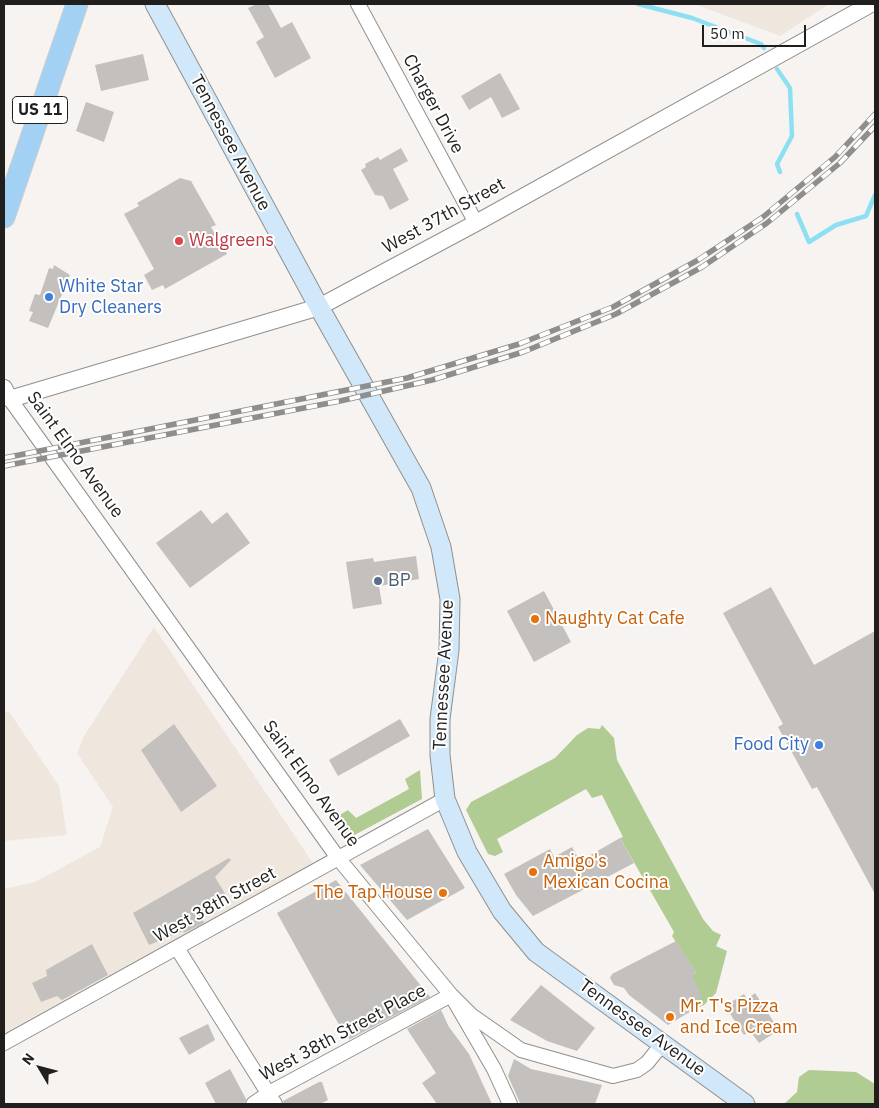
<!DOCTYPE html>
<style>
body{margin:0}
#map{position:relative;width:879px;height:1108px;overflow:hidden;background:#f6f3f0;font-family:"IBM Plex Sans",sans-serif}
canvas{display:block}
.frame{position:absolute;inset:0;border:5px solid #201f1e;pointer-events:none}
.north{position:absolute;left:15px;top:1043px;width:50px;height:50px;-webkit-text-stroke:4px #fff;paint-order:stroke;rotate:307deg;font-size:14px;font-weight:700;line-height:20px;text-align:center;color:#201f1e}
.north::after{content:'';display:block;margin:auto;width:18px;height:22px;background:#201f1e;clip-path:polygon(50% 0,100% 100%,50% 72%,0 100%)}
.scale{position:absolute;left:702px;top:25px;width:104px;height:22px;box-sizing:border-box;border:2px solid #201f1e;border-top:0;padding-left:6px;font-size:15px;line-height:18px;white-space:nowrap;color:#201f1e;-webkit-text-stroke:4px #fff;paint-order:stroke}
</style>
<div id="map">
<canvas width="879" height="1108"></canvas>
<div class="frame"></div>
<div class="north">N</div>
<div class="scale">50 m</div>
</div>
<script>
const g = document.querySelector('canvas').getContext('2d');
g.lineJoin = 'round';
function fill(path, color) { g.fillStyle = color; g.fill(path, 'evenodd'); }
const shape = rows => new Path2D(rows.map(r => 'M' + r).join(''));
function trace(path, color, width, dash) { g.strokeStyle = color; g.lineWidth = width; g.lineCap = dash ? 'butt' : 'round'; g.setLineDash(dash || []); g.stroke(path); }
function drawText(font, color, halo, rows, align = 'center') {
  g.font = font + ' "IBM Plex Sans",sans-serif'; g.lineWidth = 4; g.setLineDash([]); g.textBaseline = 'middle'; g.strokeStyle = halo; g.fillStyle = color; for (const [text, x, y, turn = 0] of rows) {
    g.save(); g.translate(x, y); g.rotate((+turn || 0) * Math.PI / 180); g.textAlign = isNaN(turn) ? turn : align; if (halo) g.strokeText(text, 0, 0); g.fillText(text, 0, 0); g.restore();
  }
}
fill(shape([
 [694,4,829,4,780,36],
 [154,627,313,863,4,1033,4,889,35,882,100,847,113,807,77,753,84,736],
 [4,711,10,713,59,786,67,835,4,841]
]), '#efe7de');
fill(shape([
 [602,725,614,738,617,760,703,919,713,931,721,935,716,946,727,951,716,993,704,1005,693,1010,690,1003,692,975,696,973,672,936,674,932,620,838,623,837,602,795,592,798,586,789,497,839,503,852,495,856,488,854,466,810,471,802,555,758,577,735,588,728,600,729],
 [420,770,422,799,345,840,331,820,348,810,356,818,409,789,405,779],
 [809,1070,856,1072,875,1084,875,1104,784,1104,797,1092,799,1077]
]), '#b1cc93');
trace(shape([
 [638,4,692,18,761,44,764,48],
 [777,69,790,88,792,136,777,164,780,172],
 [797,214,809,242,836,225,866,216,875,195]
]), '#8de0f2', 4.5);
fill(shape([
 [257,4,268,4,281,28,292,22,311,58,275,78,256,42,264,37,248,8],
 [143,54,149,80,101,91,95,65],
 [500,73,520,109,502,118,491,97,469,110,461,96],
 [86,102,114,112,104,142,76,131],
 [401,148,408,161,393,169,409,200,390,210,383,196,375,195,361,170,366,167,365,164,378,157,380,160],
 [180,178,191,181,216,225,211,227,227,254,165,289,163,285,152,290,144,275,154,269,124,214,139,206,137,203],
 [54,265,70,275,48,328,29,321,33,312,29,311,35,294,40,295,49,268,53,269],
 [201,510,212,524,227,512,250,543,190,588,156,543],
 [416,556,419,579,379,586,382,604,353,609,346,562,373,558,374,562],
 [771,587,814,665,875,631,875,894,817,787,812,789,778,727,783,724,723,613],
 [544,591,571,642,534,662,507,611],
 [400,719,410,736,338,776,329,760],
 [174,724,217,786,181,812,141,750],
 [428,829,465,888,407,920,360,865],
 [620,838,634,863,533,916,516,895,504,874,550,849,554,857,572,847,580,861],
 [229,858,231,860,215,877,227,897,200,912,204,923,184,933,183,931,149,945,133,913],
 [336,880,430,997,350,1039,347,1038,334,1016,277,913],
 [676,941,696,973,692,975,702,997,690,1003,693,1010,668,1025,629,995,624,988,614,985,610,978,612,974],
 [92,944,108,975,62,1000,57,996,41,1002,32,983,47,976,46,970],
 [541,985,595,1028,577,1051,547,1041,510,1020],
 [755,993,779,1030,759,1043,750,1031,744,1035,725,1006,744,994,747,999],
 [441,1010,449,1027,469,1054,492,1104,437,1104,422,1083,436,1073,407,1029],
 [208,1024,215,1040,189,1055,179,1038],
 [514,1059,531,1069,602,1085,595,1104,520,1103,508,1076],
 [230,1069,246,1099,244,1104,216,1104,205,1083],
 [319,1082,322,1082,328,1100,320,1104,284,1104,283,1101]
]), '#c3c0bd');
const minor = shape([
 [358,4,476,223],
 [10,399,338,858,451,995,471,1015,521,1050,613,1076,637,1070,647,1063,663,1043],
 [177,948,275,1104],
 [4,1043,445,799],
 [253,1104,269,1093,451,995,494,1069,510,1104]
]);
const tertiary = shape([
 [4,388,10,399,319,307,476,223,871,4]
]);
const secondary = shape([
 [155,4,319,307,421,488,441,547,450,599,449,650,440,719,440,755,445,799,467,852,502,911,536,952,745,1104]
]);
const primary = shape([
 [4,217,77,4]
]);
trace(minor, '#92908d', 16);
trace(tertiary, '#92908d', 18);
trace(secondary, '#92908d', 21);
trace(primary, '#cecece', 23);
trace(minor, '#fff', 14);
trace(tertiary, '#fff', 16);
trace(secondary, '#d0e8f9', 19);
trace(primary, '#a2d1f3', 21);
const rail = shape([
 [4,458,407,378,519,344,613,307,698,260,763,217,835,157,875,114],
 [4,466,340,401,432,380,523,352,616,314,702,267,767,223,840,163,875,126]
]);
trace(rail, '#908e8c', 5.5);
trace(rail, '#fff', 4, [11]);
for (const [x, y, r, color] of [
 [179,241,5,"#e0444e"],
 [49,297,5,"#3f7fe0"],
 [378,581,5,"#5c6f8a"],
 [535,619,5,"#e8710a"],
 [819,745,5,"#3f7fe0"],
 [533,872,5,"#e8710a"],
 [443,893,5,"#e8710a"],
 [670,1017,5,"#e8710a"]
]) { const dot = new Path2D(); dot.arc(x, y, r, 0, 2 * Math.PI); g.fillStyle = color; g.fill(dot); trace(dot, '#fff', 2); }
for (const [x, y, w] of [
 [40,110,55]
]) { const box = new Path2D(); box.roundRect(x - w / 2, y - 13.5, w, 27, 4); g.fillStyle = '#fff'; g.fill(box); trace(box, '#201f1e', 1); }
drawText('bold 16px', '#201f1e', null, [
 ["US 11",40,110]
]);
drawText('18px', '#201f1e', '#fff', [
 ["Charger Drive",433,104,62],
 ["Tennessee Avenue",230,143,62],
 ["West 37th Street",444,216,-29],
 ["Saint Elmo Avenue",75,455,54],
 ["Tennessee Avenue",444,675,-87],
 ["Saint Elmo Avenue",311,784,54],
 ["West 38th Street",215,905,-29],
 ["Tennessee Avenue",642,1028,36],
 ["West 38th Street Place",343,1033,-28]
]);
drawText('18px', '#be3a42', '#fff', [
 ["Walgreens",189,241]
], 'left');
drawText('18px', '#366cbe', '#fff', [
 ["White Star",59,287],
 ["Dry Cleaners",59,308],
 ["Food City",809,745,"right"]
], 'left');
drawText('18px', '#4e5e75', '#fff', [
 ["BP",388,581]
], 'left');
drawText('18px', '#c56008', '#fff', [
 ["Naughty Cat Cafe",545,619],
 ["Amigo's",543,862],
 ["Mexican Cocina",543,883],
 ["The Tap House",433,893,"right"],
 ["Mr. T's Pizza",680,1007],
 ["and Ice Cream",680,1028]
], 'left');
</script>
